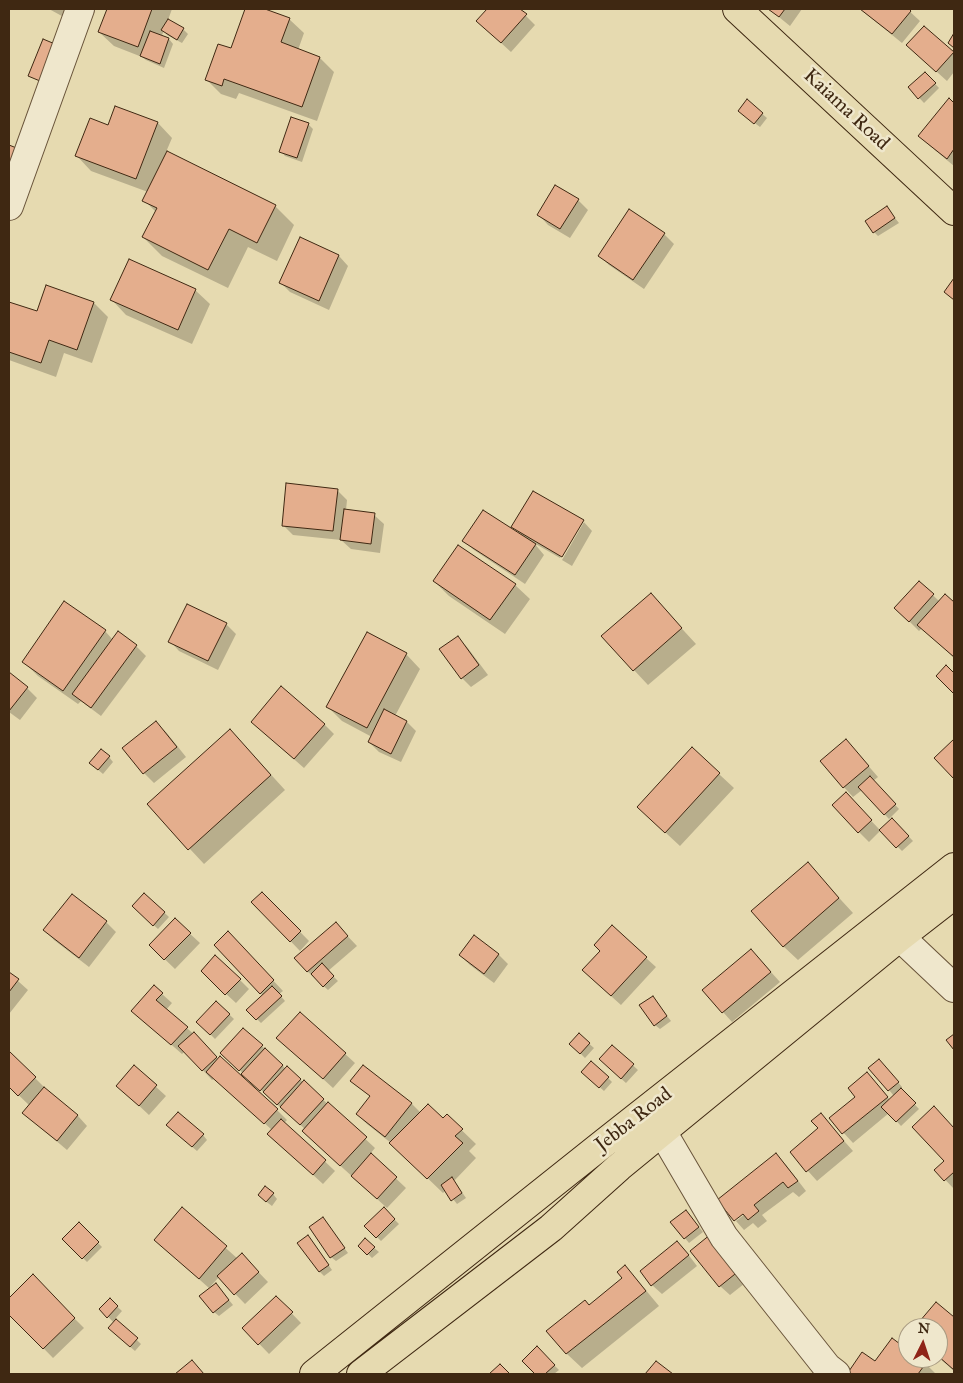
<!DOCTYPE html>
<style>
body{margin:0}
#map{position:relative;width:963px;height:1383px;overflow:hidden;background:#e6dab0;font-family:"IM FELL Great Primer",serif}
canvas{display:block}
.frame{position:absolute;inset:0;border:10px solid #3f2812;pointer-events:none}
.north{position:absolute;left:898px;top:1318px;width:50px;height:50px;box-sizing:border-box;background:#efe7cc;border:1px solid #a99b82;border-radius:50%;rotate:4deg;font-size:14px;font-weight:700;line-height:20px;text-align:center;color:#3f2812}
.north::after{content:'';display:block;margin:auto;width:18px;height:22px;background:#8f2418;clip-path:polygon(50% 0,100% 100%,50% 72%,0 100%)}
</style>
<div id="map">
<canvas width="963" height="1383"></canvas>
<div class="frame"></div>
<div class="north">N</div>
</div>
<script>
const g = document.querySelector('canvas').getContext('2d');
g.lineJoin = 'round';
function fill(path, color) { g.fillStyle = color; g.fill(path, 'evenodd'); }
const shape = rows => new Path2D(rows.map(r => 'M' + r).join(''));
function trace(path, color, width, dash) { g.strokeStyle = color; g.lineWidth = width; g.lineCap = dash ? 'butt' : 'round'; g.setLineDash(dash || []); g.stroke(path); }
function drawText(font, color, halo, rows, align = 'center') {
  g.font = font + ' "IM FELL Great Primer",serif'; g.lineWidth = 5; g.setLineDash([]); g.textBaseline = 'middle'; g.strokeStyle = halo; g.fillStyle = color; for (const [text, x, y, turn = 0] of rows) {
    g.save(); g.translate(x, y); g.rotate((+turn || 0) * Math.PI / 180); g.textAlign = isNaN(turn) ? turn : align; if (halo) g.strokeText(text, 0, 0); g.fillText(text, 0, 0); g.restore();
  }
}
fill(shape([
 [49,9,78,9,71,21],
 [108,9,172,9,168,20,183,29,188,34,182,43,167,35,164,31,161,37,169,39,173,44,164,68,146,60,142,57,114,46,99,32],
 [247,9,261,9,289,19,304,33,298,50,320,58,334,72,317,121,239,93,236,99,221,94,207,80,232,50],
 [488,9,519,9,535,25,511,52,477,21],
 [769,9,802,9,790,26],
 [860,9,907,9,920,21,902,43],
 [924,28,954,55,954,72,947,81,918,55],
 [925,73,939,88,924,103,910,88],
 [949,100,954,104,954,166,930,146,920,136],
 [747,101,767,118,760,127,744,115],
 [158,123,172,138,166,152,275,206,294,225,277,261,248,247,228,288,162,256,143,237,156,212,144,200,148,192,91,171,77,156,108,127],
 [308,124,313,129,302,162,285,156,281,151],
 [578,200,588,210,570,238,548,225,539,215],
 [887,208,899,223,878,236,874,232],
 [630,211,664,234,674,244,644,289,609,265,600,256],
 [339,256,348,266,329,310,290,292,280,282],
 [195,290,210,304,192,344,126,315,112,300],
 [9,303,37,313,94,303,108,317,92,363,64,353,56,377,9,360],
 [337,490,347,500,346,510,374,515,384,524,380,553,351,549,341,540,293,535,283,525],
 [583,521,592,531,572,566,562,560,584,522,581,522,560,558,534,543,544,555,525,584,474,550,464,541,521,534,513,527],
 [434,581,515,585,530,599,505,634,449,596],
 [919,582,939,601,945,595,954,603,954,658,922,628,919,631,905,617],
 [651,595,696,644,648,685,603,637],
 [226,624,236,634,218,670,179,651,170,641],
 [105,631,113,640,136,646,146,656,101,716,81,701,78,704,38,676,24,662],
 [457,637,467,647,488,675,471,687,462,678],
 [406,654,420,669,395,716,407,722,416,731,401,762,379,752,369,742,372,737,342,721,328,707],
 [9,674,27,688,37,698,20,720,9,712],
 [156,723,166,732,186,757,154,783,144,773,124,748],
 [324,724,334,734,304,768,262,731],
 [846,740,878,777,873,781,899,809,889,819,862,790,853,797,821,762],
 [244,745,285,790,204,864,148,804],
 [692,749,734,788,680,846,653,821],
 [109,757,113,762,103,774,90,763],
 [855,804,880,830,892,819,913,841,902,851,881,830,869,842,859,832],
 [808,864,853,913,798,960,783,946],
 [262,893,309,941,300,951,253,902],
 [144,894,169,917,158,929,138,911],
 [72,896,106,922,116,932,89,967,54,940,45,930],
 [175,920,200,943,175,969,150,945],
 [336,924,357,946,328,971,338,981,328,990,307,971],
 [474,937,499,955,508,964,494,983,470,965,460,955],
 [238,943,283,991,279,994,285,1001,261,1023,248,1010,263,996,215,945],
 [751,950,780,982,732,1022,723,1012],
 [646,958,656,967,621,1005,593,980],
 [9,973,28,990,9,1014],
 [240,980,249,989,236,1003,212,981],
 [162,994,172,1003,166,1010,204,1043,219,1060,277,1110,287,1120,284,1123,335,1171,323,1184,278,1143,272,1130,215,1078,212,1080,185,1051,182,1054,133,1011],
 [653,998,671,1021,660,1029,655,1025],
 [216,1002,234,1019,215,1039,198,1022],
 [300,1013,355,1063,333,1088,288,1047],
 [244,1029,286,1069,287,1068,304,1083,304,1082,375,1148,370,1154,406,1188,387,1208,313,1141,305,1129,271,1099,221,1053],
 [579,1035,594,1048,585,1058,571,1044],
 [612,1046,638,1070,626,1083,605,1064],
 [9,1052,45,1088,44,1089,78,1116,87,1126,67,1150,34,1122,24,1113,30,1106,9,1086],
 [884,1065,902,1087,900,1089,919,1109,901,1126,889,1113,853,1143,831,1119,876,1083,890,1100,894,1096,889,1090],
 [363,1066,412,1104,421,1113,443,1120,447,1116,476,1144,469,1151,476,1158,454,1181,466,1198,457,1204,446,1190,443,1193,391,1143,367,1124,357,1114,371,1097,352,1081],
 [134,1067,166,1096,149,1115,118,1086],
 [587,1076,608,1078,612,1082,604,1091],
 [934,1108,954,1129,954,1189,936,1170,946,1161],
 [821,1115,853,1151,817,1181,791,1152,820,1129],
 [172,1130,203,1135,207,1140,197,1151],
 [776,1155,786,1165,806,1191,799,1197,793,1192,762,1215,767,1221,758,1228,753,1223,744,1230,736,1221,749,1211],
 [273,1194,277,1199,272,1206,264,1200],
 [182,1209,238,1259,242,1255,268,1282,245,1304,219,1277,209,1288,165,1249],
 [384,1209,399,1224,381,1241,366,1226],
 [690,1216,703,1232,689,1243,672,1222],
 [323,1219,348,1253,336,1261,331,1257],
 [79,1224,102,1247,87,1262,64,1239],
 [365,1240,379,1252,372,1258,360,1246],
 [312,1241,332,1270,324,1276,320,1272],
 [721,1246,749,1280,730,1295,720,1286],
 [687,1253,697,1266,662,1294,652,1285],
 [625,1267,639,1282,659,1306,582,1368,567,1354,548,1331,590,1306,624,1278],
 [32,1276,84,1328,53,1358,9,1313,9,1299],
 [220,1289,233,1305,219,1316,214,1312],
 [276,1297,301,1323,269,1354,244,1328],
 [110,1300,122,1311,115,1319,141,1344,135,1351,114,1333,114,1323,101,1309],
 [936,1303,954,1319,954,1371,938,1357,938,1328,915,1328],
 [537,1348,559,1370,554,1374,537,1374,524,1361],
 [908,1351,908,1358,918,1358,926,1364,935,1373,935,1374,849,1374]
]), '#0003');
const building = shape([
 [107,9,152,9,138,47,98,32,107,9],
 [245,9,265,9,290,18,281,42,320,57,302,107,224,79,222,86,205,80,218,44,231,48,245,9],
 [487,9,520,9,527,14,501,43,476,21,487,9],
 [768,9,785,9,779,17,768,9],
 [860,9,909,9,911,11,892,34,860,9],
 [168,19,184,28,177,40,161,30,168,19],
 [924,26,954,52,936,72,906,45,924,26],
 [150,31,169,38,160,64,140,56,150,31],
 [954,33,954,48,948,43,954,33],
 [43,39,55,44,40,81,28,76,43,39],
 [925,72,936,83,918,99,908,87,925,72],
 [949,98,954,103,954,149,947,159,918,136,949,98],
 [747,99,763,113,754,124,738,111,747,99],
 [115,106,158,122,136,179,75,156,90,118,108,125,115,106],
 [291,117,309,123,297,158,279,152,291,117],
 [9,145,19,149,9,175,9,145],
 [167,151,276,205,257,243,229,229,208,270,142,237,157,208,142,201,167,151],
 [555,185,579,199,560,229,537,215,555,185],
 [887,206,895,218,873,233,865,221,887,206],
 [629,209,665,233,633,280,598,256,629,209],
 [300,237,339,255,319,301,279,283,300,237],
 [129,259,196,289,178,330,110,300,129,259],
 [954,278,954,300,944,292,954,278],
 [46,285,94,302,77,350,49,340,41,363,9,352,9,302,37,311,46,285],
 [286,483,338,489,333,531,282,526,286,483],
 [533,491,584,520,562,557,511,527,533,491],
 [344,509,375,513,371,544,340,540,344,509],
 [483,510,536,544,515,575,462,541,483,510],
 [458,545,516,584,490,620,433,581,458,545],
 [919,581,934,594,909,622,894,608,919,581],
 [651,593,682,628,633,671,601,636,651,593],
 [945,594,954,602,954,657,917,625,945,594],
 [64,601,106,630,63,691,22,662,64,601],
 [187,604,227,623,208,661,168,642,187,604],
 [118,631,137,645,91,708,72,694,118,631],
 [367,632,407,653,367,728,326,707,367,632],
 [458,636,479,665,461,679,439,649,458,636],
 [946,665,954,673,954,694,936,676,946,665],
 [9,672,28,687,9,711,9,672],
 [281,686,325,724,294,759,251,722,281,686],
 [384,709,407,721,391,754,368,742,384,709],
 [156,721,177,747,143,774,122,748,156,721],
 [230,729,271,775,188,850,147,804,230,729],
 [846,739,869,766,843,788,820,761,846,739],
 [954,739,954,779,934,758,954,739],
 [692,747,720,773,665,833,637,807,692,747],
 [101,749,110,756,98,770,89,763,101,749],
 [870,776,896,804,884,815,858,787,870,776],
 [846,792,872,820,858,833,832,805,846,792],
 [892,818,909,836,896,848,879,830,892,818],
 [808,862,839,898,783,947,751,911,808,862],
 [262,892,301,931,290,942,251,902,262,892],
 [144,893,165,912,153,926,132,906,144,893],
 [72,894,107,921,79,958,43,930,72,894],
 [175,918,191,933,164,960,149,945,175,918],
 [336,922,348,936,307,972,294,958,336,922],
 [612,925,647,957,611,996,582,970,600,951,594,945,612,925],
 [228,931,274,980,260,994,214,945,228,931],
 [474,935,499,954,484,974,459,955,474,935],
 [751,949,771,972,722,1013,702,990,751,949],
 [215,955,241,979,225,995,201,971,215,955],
 [322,963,334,976,323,987,311,974,322,963],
 [9,972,19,979,9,992,9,972],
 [154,985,163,993,156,1000,188,1027,171,1045,131,1011,154,985],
 [272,986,282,996,256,1020,246,1010,272,986],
 [653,996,667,1016,654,1026,639,1005,653,996],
 [216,1001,230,1014,210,1035,196,1022,216,1001],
 [300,1012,346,1053,323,1079,276,1038,300,1012],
 [243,1028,263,1045,239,1071,220,1053,243,1028],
 [194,1032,217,1057,202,1071,178,1046,194,1032],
 [579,1033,590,1043,580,1054,569,1044,579,1033],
 [954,1034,954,1050,946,1040,954,1034],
 [612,1045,634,1064,621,1079,599,1059,612,1045],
 [265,1048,283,1065,260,1091,241,1074,265,1048],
 [9,1051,36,1077,18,1096,9,1087,9,1051],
 [220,1056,278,1109,264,1124,206,1072,220,1056],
 [879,1059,899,1082,888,1091,868,1068,879,1059],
 [591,1061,609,1077,599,1088,581,1072,591,1061],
 [134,1065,157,1085,139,1106,116,1086,134,1065],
 [363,1065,412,1103,385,1137,356,1114,370,1096,350,1081,363,1065],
 [287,1066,301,1079,277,1105,263,1092,287,1066],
 [867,1072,888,1097,842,1134,829,1118,855,1097,848,1088,867,1072],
 [304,1080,324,1099,300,1125,280,1107,304,1080],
 [44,1087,78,1115,57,1141,22,1113,44,1087],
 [901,1088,916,1103,896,1122,881,1107,901,1088],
 [328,1102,367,1137,340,1166,302,1131,328,1102],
 [428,1104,443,1118,447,1114,463,1129,455,1136,463,1143,427,1179,389,1143,428,1104],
 [934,1106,954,1128,954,1172,944,1181,934,1170,944,1161,912,1127,934,1106],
 [178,1112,204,1134,192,1147,166,1125,178,1112],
 [821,1113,844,1141,806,1172,790,1152,818,1128,811,1121,821,1113],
 [281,1119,326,1160,313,1175,267,1134,281,1119],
 [371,1153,397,1177,377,1199,351,1176,371,1153],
 [776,1153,798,1181,788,1188,783,1182,754,1205,759,1211,748,1220,743,1214,734,1221,717,1200,776,1153],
 [452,1177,462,1193,451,1201,441,1185,452,1177],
 [265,1186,274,1193,266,1202,258,1195,265,1186],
 [182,1207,227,1246,199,1279,154,1240,182,1207],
 [384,1207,395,1219,376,1238,364,1226,384,1207],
 [686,1210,699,1227,684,1239,670,1222,686,1210],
 [323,1217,345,1248,330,1258,309,1227,323,1217],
 [79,1222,99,1242,82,1259,62,1239,79,1222],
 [711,1234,740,1270,719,1287,690,1251,711,1234],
 [308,1235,329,1265,319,1272,297,1243,308,1235],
 [365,1238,375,1247,367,1255,358,1246,365,1238],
 [677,1241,689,1255,651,1286,640,1271,677,1241],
 [242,1253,259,1272,234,1295,217,1276,242,1253],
 [625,1265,646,1291,566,1354,546,1331,585,1300,589,1305,622,1278,617,1272,625,1265],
 [33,1274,75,1318,43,1349,9,1315,9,1298,33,1274],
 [216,1283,229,1300,213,1313,199,1296,216,1283],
 [276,1296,293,1312,258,1345,242,1328,276,1296],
 [110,1298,118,1306,107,1318,99,1309,110,1298],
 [936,1302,954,1317,954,1370,938,1356,938,1328,914,1328,936,1302],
 [116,1319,138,1338,130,1347,108,1328,116,1319],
 [892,1338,908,1350,908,1358,920,1358,926,1363,918,1374,847,1374,862,1352,875,1361,892,1338],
 [537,1346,555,1365,545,1374,535,1374,522,1361,537,1346],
 [192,1360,204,1374,175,1374,192,1360],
 [656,1361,673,1374,645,1374,656,1361],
 [500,1364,510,1374,489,1374,500,1364]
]);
fill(building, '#e4ae8d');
trace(building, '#3f2812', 1);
const street = shape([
 [9,206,80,9],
 [900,937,954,988],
 [663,1133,724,1237,827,1367,836,1374]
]);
const highway = shape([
 [737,9,954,211],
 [314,1374,604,1143,954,867],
 [361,1374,551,1228,619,1167,900,937,954,895]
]);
trace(street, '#69543a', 30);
trace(highway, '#3f2812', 30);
trace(street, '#efe7cc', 28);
trace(highway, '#e6dab0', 28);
drawText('20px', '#3f2812', '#efe7cc', [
 ["Kaiama Road",846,110,43],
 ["Jebba Road",634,1120,-38]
]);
</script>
